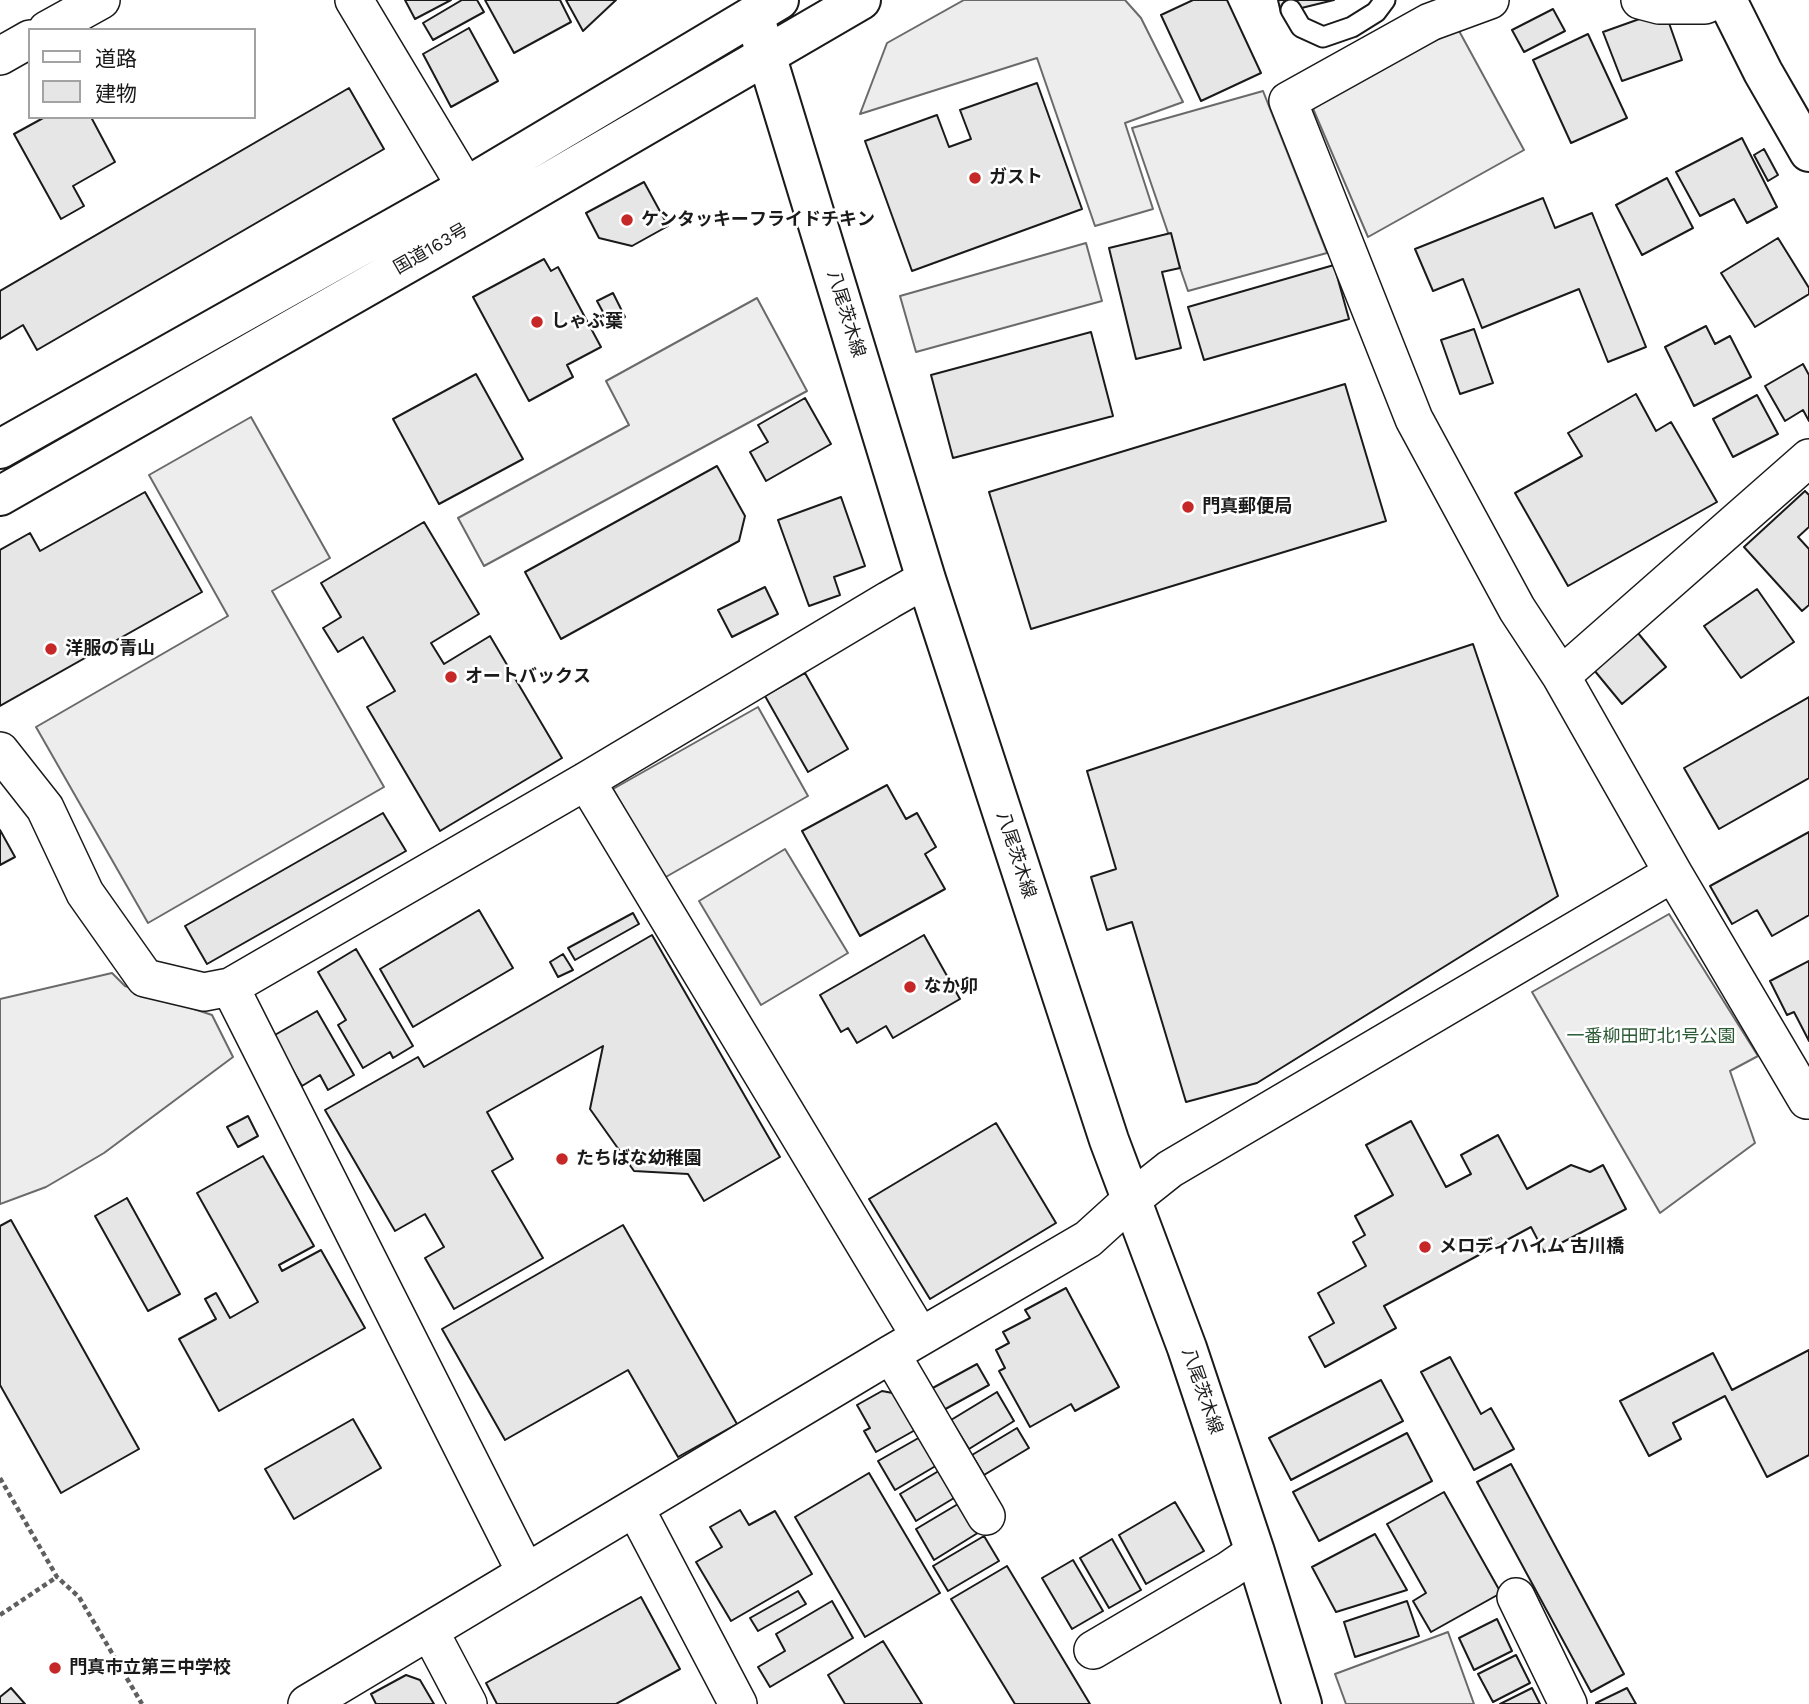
<!DOCTYPE html>
<meta charset="utf-8">
<style>
body{margin:0}
#map{position:relative;width:1809px;height:1704px;overflow:hidden;background:#fff;font-family:"Work Sans","Noto Sans JP",sans-serif}
canvas{display:block}
.legend{position:absolute;left:28px;top:28px;width:228px;height:91px;box-sizing:border-box;background:#fff;border:2px solid #a3a3a3;margin:0;padding:9px 12px;list-style:none;font-size:21px;color:#1a1a1a}
.legend li{display:flex;align-items:center;gap:14px;height:35px}
.legend b{width:35px;border:2px solid #a3a3a3}
</style>
<div id="map">
<canvas width="1809" height="1704"></canvas>
<ul class="legend">
<li><b style="height:9px;background:#fff"></b>道路</li>
<li><b style="height:19px;background:#e6e6e6"></b>建物</li>
</ul>
</div>
<script>
const g = document.querySelector('canvas').getContext('2d');
g.lineJoin = 'round';
function fill(path, color) { g.fillStyle = color; g.fill(path, 'evenodd'); }
const shape = rows => new Path2D(rows.map(r => 'M' + r).join(''));
function trace(path, color, width, dash) { g.strokeStyle = color; g.lineWidth = width; g.lineCap = dash ? 'butt' : 'round'; g.setLineDash(dash || []); g.stroke(path); }
function drawText(font, color, halo, rows, align = 'center') {
  g.font = font + ' "Work Sans","Noto Sans JP",sans-serif'; g.lineWidth = 5; g.setLineDash([]); g.textBaseline = 'middle'; g.strokeStyle = halo; g.fillStyle = color; for (const [text, x, y, turn = 0] of rows) {
    g.save(); g.translate(x, y); g.rotate((+turn || 0) * Math.PI / 180); g.textAlign = isNaN(turn) ? turn : align; if (halo) g.strokeText(text, 0, 0); g.fillText(text, 0, 0); g.restore();
  }
}
const built = shape([
 [964,0,1125,0,1141,18,1183,102,1125,123,1153,209,1095,226,1037,58,860,114,887,43,964,0],
 [1458,29,1524,150,1368,237,1311,104,1458,29],
 [1263,91,1327,253,1188,291,1132,128,1263,91],
 [1086,243,1102,301,916,352,900,296,1086,243],
 [757,298,807,391,484,566,458,518,629,425,606,381,757,298],
 [251,417,330,558,272,591,384,787,148,923,36,727,228,616,149,475,251,417],
 [758,707,808,796,664,878,613,789,758,707],
 [785,849,848,953,761,1005,699,901,785,849],
 [1669,914,1758,1056,1730,1071,1755,1143,1660,1213,1532,992,1669,914],
 [112,973,125,986,212,1015,233,1057,104,1153,46,1187,0,1204,0,999,112,973],
 [1448,1632,1474,1704,1346,1704,1335,1674,1448,1632]
]);
fill(built, '#ededed');
trace(built, '#6a6a6a', 2);
const building = shape([
 [405,0,451,0,415,19,405,0],
 [462,0,477,0,484,12,433,40,423,23,462,0],
 [485,0,560,0,571,22,514,53,485,0],
 [566,0,616,0,583,31,566,0],
 [1193,0,1227,0,1261,73,1201,101,1161,15,1193,0],
 [1278,0,1334,0,1281,13,1278,0],
 [1553,9,1565,31,1524,52,1512,30,1553,9],
 [1645,17,1669,23,1682,60,1622,81,1603,32,1645,17],
 [469,28,498,81,451,107,423,54,469,28],
 [1588,34,1627,118,1571,143,1533,60,1588,34],
 [1037,83,1082,209,912,271,865,141,937,115,949,147,971,139,960,110,1037,83],
 [349,88,384,149,37,350,23,325,0,339,0,291,349,88],
 [45,117,91,117,115,162,73,186,84,206,61,219,14,134,45,117],
 [1742,138,1777,207,1747,223,1734,199,1700,216,1676,172,1742,138],
 [1764,149,1778,175,1768,181,1754,155,1764,149],
 [1667,178,1693,228,1642,255,1616,205,1667,178],
 [644,182,668,226,632,246,599,238,586,213,644,182],
 [1543,198,1555,228,1592,213,1646,347,1608,362,1579,289,1482,328,1463,279,1433,291,1415,249,1543,198],
 [1171,233,1180,268,1162,272,1181,348,1136,359,1109,248,1171,233],
 [1778,238,1809,288,1809,294,1755,327,1721,273,1778,238],
 [544,259,551,271,558,267,601,347,567,365,573,377,529,401,473,297,544,259],
 [1334,265,1349,319,1204,360,1188,307,1334,265],
 [613,293,625,317,610,325,597,301,613,293],
 [1706,326,1715,344,1730,336,1751,377,1694,406,1665,347,1706,326],
 [1474,329,1493,383,1460,394,1441,340,1474,329],
 [1091,332,1113,416,953,458,931,375,1091,332],
 [1803,364,1809,375,1809,421,1803,410,1785,421,1765,386,1803,364],
 [476,374,523,459,439,504,393,419,476,374],
 [1345,384,1386,521,1031,629,989,492,1345,384],
 [1636,394,1656,431,1671,422,1717,502,1568,586,1515,493,1582,456,1568,433,1636,394],
 [1757,395,1778,434,1733,457,1713,419,1757,395],
 [805,398,831,444,766,481,750,452,768,442,758,425,805,398],
 [717,466,745,516,739,541,561,639,525,572,717,466],
 [1805,491,1809,495,1809,527,1798,537,1809,549,1809,605,1802,611,1744,547,1805,491],
 [145,492,202,592,0,706,0,550,30,533,40,551,145,492],
 [841,497,865,566,834,577,840,595,809,606,778,520,841,497],
 [424,522,479,614,431,643,444,664,490,636,562,758,440,831,367,707,395,691,363,637,338,652,323,628,341,617,321,583,424,522],
 [765,587,778,614,732,637,718,610,765,587],
 [1757,589,1794,642,1741,678,1704,626,1757,589],
 [1638,633,1666,667,1622,704,1594,670,1638,633],
 [1473,644,1558,896,1257,1083,1186,1102,1132,922,1107,930,1091,877,1116,869,1087,771,1473,644],
 [805,673,848,749,808,772,765,696,805,673],
 [1809,697,1809,778,1719,829,1684,768,1809,697],
 [887,785,906,819,917,813,936,847,925,854,945,889,860,936,802,831,887,785],
 [383,813,406,851,207,964,185,926,383,813],
 [0,830,15,857,0,865,0,830],
 [1809,832,1809,915,1772,936,1757,910,1732,924,1710,886,1809,832],
 [479,910,513,968,413,1027,380,969,479,910],
 [633,913,639,924,575,960,568,948,633,913],
 [652,935,780,1157,704,1201,688,1174,634,1171,590,1109,603,1046,487,1112,513,1159,492,1171,543,1258,454,1309,425,1258,444,1247,425,1214,395,1231,325,1110,418,1057,424,1067,652,935],
 [924,935,960,999,893,1038,886,1026,857,1043,848,1028,841,1032,820,995,924,935],
 [356,949,413,1046,393,1058,390,1052,363,1068,338,1025,346,1020,318,972,356,949],
 [563,954,573,970,558,977,550,962,563,954],
 [1809,961,1809,1041,1794,1012,1787,1015,1770,981,1809,961],
 [317,1011,354,1075,328,1090,320,1075,302,1086,273,1036,317,1011],
 [248,1116,258,1136,238,1147,227,1127,248,1116],
 [1411,1121,1446,1187,1471,1174,1461,1155,1498,1135,1527,1189,1571,1165,1590,1172,1603,1165,1626,1209,1544,1252,1531,1227,1384,1306,1396,1328,1325,1367,1309,1337,1334,1323,1318,1293,1366,1266,1353,1242,1365,1235,1355,1216,1393,1195,1366,1145,1411,1121],
 [996,1123,1056,1223,930,1299,869,1199,996,1123],
 [263,1156,314,1246,279,1265,282,1271,321,1250,365,1328,219,1411,179,1339,216,1319,205,1299,216,1293,230,1318,258,1302,197,1193,263,1156],
 [127,1198,180,1294,148,1311,95,1216,127,1198],
 [11,1220,139,1449,61,1493,0,1385,0,1226,11,1220],
 [623,1225,737,1424,678,1457,628,1370,505,1440,442,1329,623,1225],
 [1066,1288,1119,1387,1075,1411,1071,1404,1030,1427,999,1371,1005,1368,996,1350,1009,1343,1003,1332,1030,1318,1025,1310,1066,1288],
 [1809,1350,1809,1455,1767,1477,1725,1396,1673,1423,1681,1439,1649,1456,1620,1401,1713,1353,1732,1390,1809,1350],
 [1450,1357,1481,1414,1491,1408,1514,1449,1474,1470,1421,1372,1450,1357],
 [977,1364,989,1385,940,1412,929,1390,977,1364],
 [1381,1380,1403,1421,1291,1480,1269,1438,1381,1380],
 [882,1391,898,1394,917,1429,876,1452,864,1431,870,1428,857,1405,882,1391],
 [997,1392,1014,1421,969,1449,951,1420,997,1392],
 [353,1419,381,1468,294,1519,265,1469,353,1419],
 [1017,1428,1029,1448,984,1475,972,1455,1017,1428],
 [1407,1433,1432,1481,1319,1541,1293,1492,1407,1433],
 [922,1436,939,1464,895,1490,878,1461,922,1436],
 [1511,1464,1624,1674,1591,1692,1477,1482,1511,1464],
 [942,1469,959,1495,916,1521,900,1494,942,1469],
 [869,1473,940,1593,865,1637,795,1517,869,1473],
 [1444,1492,1501,1593,1431,1632,1413,1601,1426,1593,1387,1524,1444,1492],
 [963,1501,981,1531,934,1560,916,1529,963,1501],
 [1175,1502,1204,1551,1146,1584,1119,1535,1175,1502],
 [740,1510,749,1525,775,1511,812,1574,731,1621,696,1562,722,1547,710,1527,740,1510],
 [1375,1534,1407,1590,1336,1612,1312,1567,1375,1534],
 [984,1536,999,1561,948,1591,933,1566,984,1536],
 [1112,1539,1141,1590,1109,1608,1080,1558,1112,1539],
 [1073,1560,1103,1611,1072,1629,1042,1578,1073,1560],
 [1007,1566,1090,1704,1015,1704,951,1599,1007,1566],
 [798,1591,806,1604,758,1631,750,1618,798,1591],
 [641,1597,680,1669,616,1704,497,1704,486,1683,641,1597],
 [832,1601,853,1638,770,1687,758,1667,785,1651,776,1634,832,1601],
 [1407,1601,1419,1636,1355,1657,1344,1622,1407,1601],
 [1497,1619,1512,1651,1474,1670,1459,1638,1497,1619],
 [883,1641,922,1704,845,1704,828,1675,883,1641],
 [1516,1655,1530,1683,1493,1702,1478,1674,1516,1655],
 [406,1675,420,1680,434,1704,376,1704,371,1694,406,1675],
 [11,1688,25,1704,0,1704,0,1697,11,1688],
 [1532,1688,1540,1704,1500,1704,1532,1688],
 [1627,1688,1636,1704,1596,1704,1596,1703,1627,1688]
]);
fill(building, '#e6e6e6');
trace(building, '#1a1a1a', 2);
const lane = shape([
 [1291,10,1301,27,1323,37,1352,27,1376,12,1385,0]
]);
const street = shape([
 [354,0,481,212],
 [1490,0,1430,22,1288,101,1414,419,1517,609,1561,676],
 [1640,0,1659,5,1705,5,1716,0],
 [47,30,101,0],
 [0,56,30,39],
 [0,751,45,808,85,893,145,978,204,992,230,987],
 [586,781,920,1336],
 [1673,873,1807,1100,1809,1099],
 [891,1354,986,1516],
 [635,1508,738,1704],
 [526,1573,230,987,586,781,889,600,926,579],
 [1516,1597,1568,1704],
 [430,1632,468,1704],
 [1093,1650,1229,1570,1255,1552],
 [307,1704,891,1354,1088,1239,1131,1200,1170,1169,1673,873,1561,676,1809,458]
]);
const secondary = shape([
 [1727,0,1763,72,1809,152]
]);
const primary = shape([
 [757,25,926,579,1109,1140,1187,1348,1255,1552,1302,1704]
]);
const highway = shape([
 [0,449,466,187,779,0],
 [0,496,485,219,861,0]
]);
trace(lane, '#1a1a1a', 23);
trace(street, '#1a1a1a', 40);
trace(secondary, '#1a1a1a', 42);
trace(primary, '#1a1a1a', 42);
trace(highway, '#1a1a1a', 42);
trace(shape([
 [0,1478,57,1577,79,1597,142,1704],
 [0,1615,57,1577]
]), '#5f5f5f', 4.5, [5, 3.5]);
trace(lane, '#fff', 19);
trace(street, '#fff', 37);
trace(secondary, '#fff', 38);
trace(primary, '#fff', 38);
trace(highway, '#fff', 38);
for (const [x, y, r, color] of [
 [975,178,7,"#c62828"],
 [627,220,7,"#c62828"],
 [537,322,7,"#c62828"],
 [1188,507,7,"#c62828"],
 [51,649,7,"#c62828"],
 [451,677,7,"#c62828"],
 [910,987,7,"#c62828"],
 [562,1159,7,"#c62828"],
 [1425,1247,7,"#c62828"],
 [55,1668,7,"#c62828"]
]) { const dot = new Path2D(); dot.arc(x, y, r, 0, 2 * Math.PI); g.fillStyle = color; g.fill(dot); trace(dot, '#fff', 2.5); }
drawText('bold 18px', '#1a1a1a', '#fff', [
 ["ガスト",989,178],
 ["ケンタッキーフライドチキン",641,220],
 ["しゃぶ葉",551,322],
 ["門真郵便局",1202,507],
 ["洋服の青山",65,649],
 ["オートバックス",465,677],
 ["なか卯",924,987],
 ["たちばな幼稚園",576,1159],
 ["メロディハイム 古川橋",1439,1247],
 ["門真市立第三中学校",69,1668]
], 'left');
drawText('18px', '#1a1a1a', '#fff', [
 ["国道163号",431,249,-30],
 ["八尾茨木線",846,314,73],
 ["八尾茨木線",1016,855,72],
 ["八尾茨木線",1202,1391,71]
]);
drawText('18px', '#2b5a34', '#fff', [
 ["一番柳田町北1号公園",1651,1037]
]);
</script>
